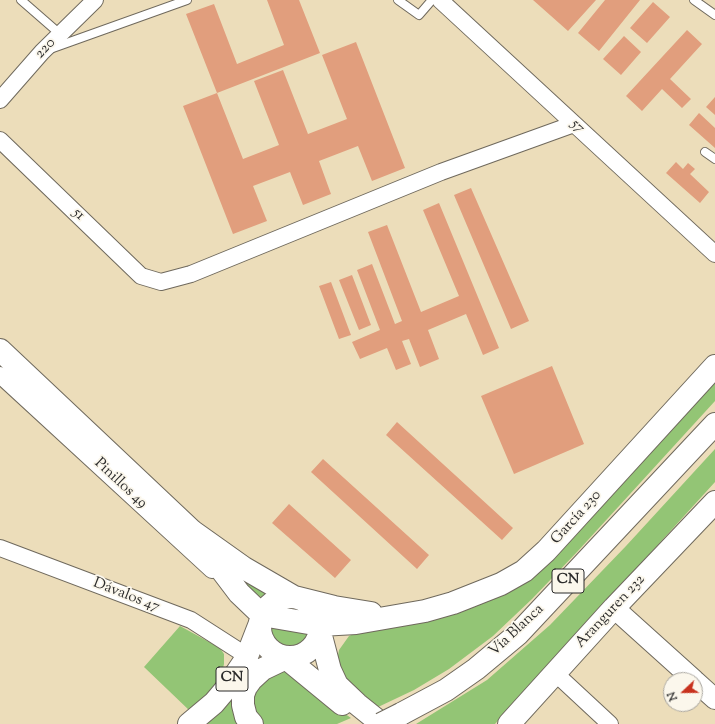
<!DOCTYPE html>
<meta charset="utf-8">
<style>
body{margin:0}
#map{position:relative;width:715px;height:724px;overflow:hidden;background:#ecddba;font-family:"Sorts Mill Goudy",serif}
canvas{display:block}
.north{position:absolute;left:663px;top:672px;width:40px;height:40px;box-sizing:border-box;background:#fbf7ec;border:1px solid #a8a59f;border-radius:50%;rotate:248deg;font-size:11px;font-weight:700;line-height:16px;text-align:center;color:#2b2b2b}
.north::after{content:'';display:block;margin:auto;width:14px;height:18px;background:#c8321e;clip-path:polygon(50% 0,100% 100%,50% 72%,0 100%)}
</style>
<div id="map">
<canvas width="715" height="724"></canvas>
<div class="north">N</div>
</div>
<script>
const g = document.querySelector('canvas').getContext('2d');
g.lineJoin = 'round';
function fill(path, color) { g.fillStyle = color; g.fill(path, 'evenodd'); }
const shape = rows => new Path2D(rows.map(r => 'M' + r).join(''));
function trace(path, color, width, dash) { g.strokeStyle = color; g.lineWidth = width; g.lineCap = dash ? 'butt' : 'round'; g.setLineDash(dash || []); g.stroke(path); }
function drawText(font, color, halo, rows, align = 'center') {
  g.font = font + ' "Sorts Mill Goudy",serif'; g.lineWidth = 3.5; g.setLineDash([]); g.textBaseline = 'middle'; g.strokeStyle = halo; g.fillStyle = color; for (const [text, x, y, turn = 0] of rows) {
    g.save(); g.translate(x, y); g.rotate((+turn || 0) * Math.PI / 180); g.textAlign = isNaN(turn) ? turn : align; if (halo) g.strokeText(text, 0, 0); g.fillText(text, 0, 0); g.restore();
  }
}
fill(shape([
 [715,382,715,401,577,552,532,599,493,636,449,669,414,690,376,708,344,683,336,666,339,650,349,636,367,628,488,595],
 [715,449,715,482,495,724,416,724,487,680,550,625,626,546],
 [234,569,268,591,267,595,264,597,261,597,253,592,243,582],
 [267,620,314,630,313,636,309,643,297,650,283,649,271,641,267,632],
 [180,626,220,648,224,654,224,664,220,680,191,712,144,667],
 [284,668,321,697,351,718,337,724,262,724,251,704,259,679],
 [237,689,244,724,204,724]
]), '#93c575');
fill(shape([
 [267,0,299,0,320,53,217,93,186,14,214,4,237,64,284,45],
 [533,0,596,0,568,31],
 [605,0,640,0,599,51,578,33],
 [653,2,670,17,647,43,630,28],
 [687,30,702,44,670,79,691,99,682,108,662,89,642,111,626,96],
 [624,36,641,52,621,75,603,59],
 [356,42,405,168,372,181,358,146,319,161,331,194,303,205,290,172,253,186,267,221,233,234,183,106,217,93,243,159,279,145,254,81,283,70,308,134,347,119,322,55],
 [715,97,715,115,706,107],
 [699,113,715,128,715,148,689,125],
 [676,162,683,169,688,163,695,169,690,174,709,192,700,203,666,173],
 [471,188,529,321,511,329,454,195],
 [439,203,499,348,483,355,466,314,428,330,439,359,420,367,409,339,402,341,411,364,396,370,387,348,360,359,352,342,380,330,357,270,372,264,395,324,402,321,368,232,387,225,421,312,459,296,423,210],
 [352,275,371,325,359,330,339,280],
 [331,282,351,335,339,339,319,286],
 [552,366,584,444,514,474,481,396],
 [397,422,513,528,502,540,386,435],
 [323,459,429,555,417,569,311,472],
 [289,504,351,560,335,578,272,523]
]), '#e19e7d');
const service = shape([
 [21,0,60,34],
 [398,0,419,15,432,0],
 [694,0,715,15],
 [50,49,187,0],
 [705,152,715,159]
]);
const minor = shape([
 [440,0,715,254],
 [0,100,42,52,95,0],
 [0,140,141,276,161,282,191,274,441,172,574,124],
 [0,375,212,570],
 [0,548,191,620,247,656],
 [555,673,610,724]
]);
const tertiary = shape([
 [614,608,694,680],
 [695,681,715,699]
]);
const secondary = shape([
 [0,350,192,531,244,568,294,597,334,607,371,613],
 [192,531,239,593,262,615,320,625,356,623,425,611,453,603,501,584,524,571,546,551,715,366],
 '260 627a30 30 0 1 1 60 0a30 30 0 1 1-60 0Z',
 [320,632,330,670,337,685,357,704,382,724],
 [286,658,342,704],
 [509,724,614,608,715,502]
]);
const trunk = shape([
 [401,714,446,690,476,669,518,634,715,424],
 [189,724,214,703,225,690,246,659,260,623],
 [252,724,246,717,243,705,243,695,246,687,251,680,263,669,286,658]
]);
trace(service, '#6f695d', 10);
trace(minor, '#6f695d', 18);
trace(tertiary, '#6f695d', 22);
trace(secondary, '#6f695d', 24);
trace(trunk, '#6f695d', 24);
trace(service, '#fff', 8);
trace(minor, '#fff', 16);
trace(tertiary, '#fff', 20);
trace(secondary, '#fff', 22);
trace(trunk, '#fff', 22);
const trunkBridge = shape([
 [381,724,401,714]
]);
trace(trunkBridge, '#6f695d', 24, []);
trace(trunkBridge, '#fff', 22);
for (const [x, y, w] of [
 [568,581,32],
 [232,679,32]
]) { const box = new Path2D(); box.roundRect(x - w / 2, y - 12, w, 24, 3); g.fillStyle = '#fbf7ec'; g.fill(box); trace(box, '#2b2b2b', 1); }
drawText('bold 14px', '#2b2b2b', null, [
 ["CN",568,581],
 ["CN",232,679]
]);
drawText('15px', '#2b2b2b', '#fbf7ec', [
 ["220",46,49,-46],
 ["57",577,127,43],
 ["51",78,215,44],
 ["Pinillos 49",120,484,43],
 ["García 230",577,518,-48],
 ["Dávalos 47",126,596,21],
 ["Aranguren 232",611,612,-47],
 ["Vía Blanca",517,631,-43]
]);
</script>
